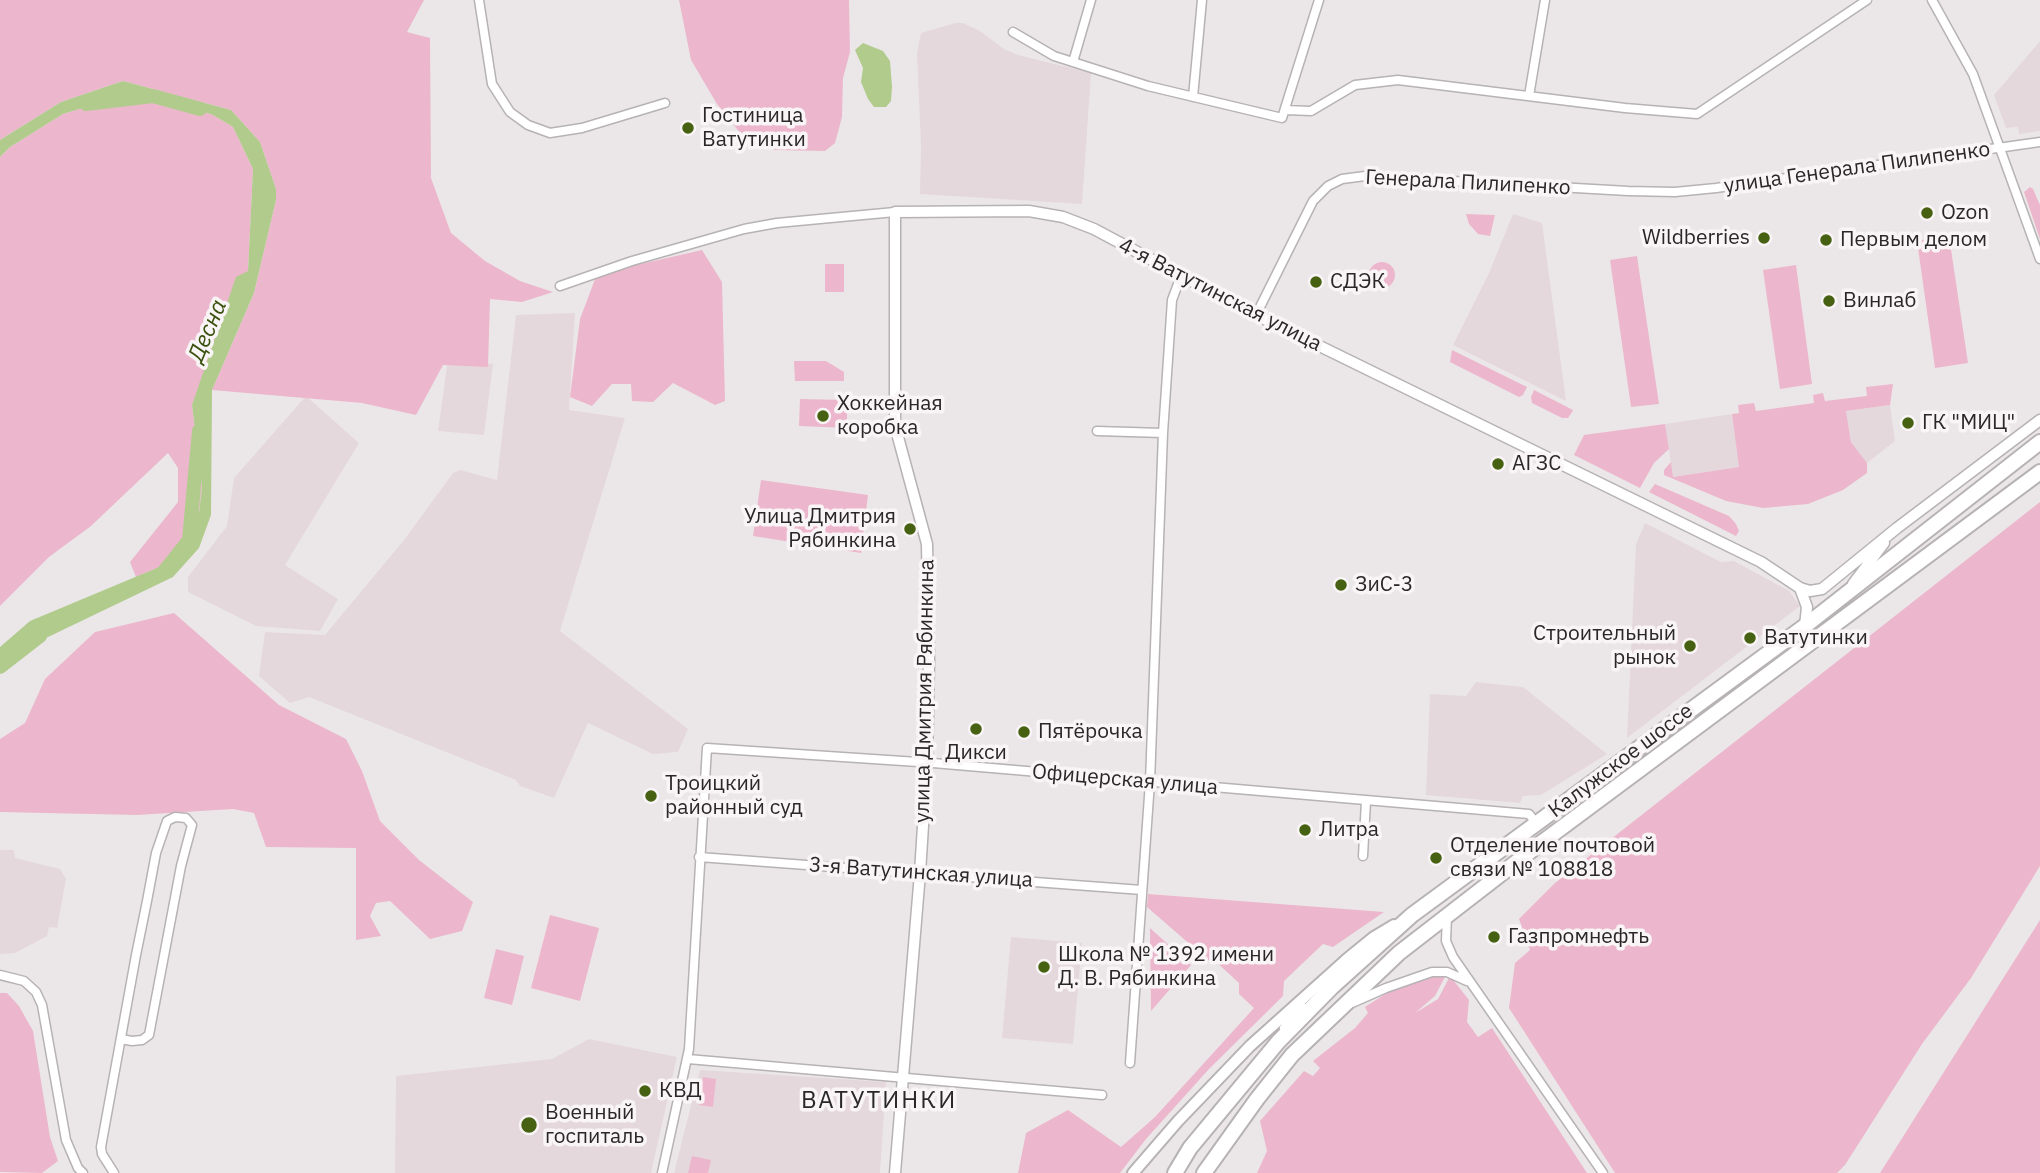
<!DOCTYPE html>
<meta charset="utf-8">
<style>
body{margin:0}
canvas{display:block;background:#ebe7e8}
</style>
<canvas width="2040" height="1173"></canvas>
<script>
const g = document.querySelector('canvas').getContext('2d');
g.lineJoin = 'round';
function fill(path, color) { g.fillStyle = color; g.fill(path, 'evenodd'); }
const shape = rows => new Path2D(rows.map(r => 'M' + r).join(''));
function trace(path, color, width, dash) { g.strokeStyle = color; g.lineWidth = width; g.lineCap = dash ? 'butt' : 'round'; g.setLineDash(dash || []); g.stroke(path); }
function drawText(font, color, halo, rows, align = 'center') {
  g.font = font + ' "IBM Plex Sans",sans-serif'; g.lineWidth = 7; g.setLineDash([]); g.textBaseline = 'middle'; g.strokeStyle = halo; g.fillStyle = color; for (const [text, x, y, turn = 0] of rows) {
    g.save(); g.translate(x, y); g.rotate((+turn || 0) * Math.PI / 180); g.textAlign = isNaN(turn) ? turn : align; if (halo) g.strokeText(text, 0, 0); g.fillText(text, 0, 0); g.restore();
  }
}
fill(shape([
 [955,23,963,23,980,31,1004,49,1018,55,1091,73,1082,204,920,194,921,146,917,53,921,33],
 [2040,41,2040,131,2019,134,2018,127,2006,128,1994,95],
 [1513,214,1542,223,1566,401,1453,345,1489,273],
 [575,313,569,410,625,418,560,631,688,729,678,752,653,754,588,723,554,798,520,786,516,780,309,697,290,703,259,676,265,632,325,635,404,540,453,473,460,470,497,480,516,315],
 [448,359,493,364,484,435,438,431],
 [306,396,359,443,285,565,338,599,320,631,256,626,188,592,188,577,227,526,234,478],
 [1890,405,1895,441,1867,463,1851,442,1846,411],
 [1732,414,1740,467,1673,477,1665,424],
 [1645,523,1721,562,1734,561,1789,591,1800,606,1627,738,1636,544],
 [1476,682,1523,687,1607,754,1541,795,1523,796,1520,803,1426,795,1430,694,1466,696],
 [0,850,14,850,15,858,60,869,66,879,57,928,49,927,47,936,15,953,0,954],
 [1011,937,1082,943,1073,1044,1002,1038],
 [589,1039,677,1057,651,1173,395,1173,396,1076,552,1059],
 [700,1070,886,1082,880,1173,674,1173]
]), '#e5d8dd');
fill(shape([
 [0,0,424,0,407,32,430,38,431,178,451,233,485,261,520,281,553,292,522,302,490,299,488,367,443,365,416,415,362,403,212,390,254,293,276,200,276,189,260,142,231,110,123,81,61,102,0,140],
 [679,0,849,0,850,52,843,78,842,117,835,143,825,151,775,150,751,142,741,134,717,104,691,60],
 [122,96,160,97,213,115,233,127,253,169,248,271,192,405,202,487,199,512,176,560,136,577,130,562,178,502,178,468,168,453,91,526,49,557,0,606,0,157,10,147,63,114],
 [2030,187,2033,189,2040,205,2040,239,2024,192],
 [1466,214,1495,215,1490,236,1478,234,1469,224],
 [1949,236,1968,363,1935,368,1917,241],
 [702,250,722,282,725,401,715,405,673,383,653,402,632,401,631,384,612,384,592,406,570,397,580,319,597,274],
 [1637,256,1659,404,1631,407,1610,260],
 '1369 275a13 13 0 1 1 26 0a13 13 0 1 1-26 0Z',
 [825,264,844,264,844,292,825,292],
 [1796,265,1812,384,1780,389,1763,270],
 [1452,350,1527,387,1523,395,1519,397,1450,362],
 [794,361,826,361,844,372,844,381,795,381],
 [1893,384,1890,405,1846,411,1851,442,1867,463,1867,473,1843,490,1808,504,1763,508,1726,501,1664,475,1664,470,1671,462,1673,477,1739,467,1732,414,1739,413,1738,405,1754,403,1756,411,1814,403,1813,395,1823,393,1825,401,1867,396,1866,387],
 [1534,390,1573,410,1572,412,1568,418,1562,418,1532,403,1531,397],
 [800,399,847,400,847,428,799,426],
 [1665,424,1669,449,1654,463,1640,488,1574,455,1584,435],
 [761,480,868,495,861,553,753,536],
 [1655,484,1729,516,1736,524,1739,531,1736,536,1649,492],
 [2040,502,2040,866,1971,978,1922,1044,1845,1165,1837,1173,1615,1173,1509,1008,1515,963,1530,950,1519,919,1555,883],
 [174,613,279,705,346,739,362,771,380,821,419,860,473,902,462,931,430,939,390,901,376,903,370,916,381,936,356,940,356,848,266,847,254,813,233,809,137,815,0,812,0,739,25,723,45,679,95,632],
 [1148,894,1384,912,1333,947,1323,944,1284,981,1283,996,1209,1069,1146,1139,1120,1173,1018,1173,1026,1133,1068,1110,1121,1147,1155,1117,1254,1008,1239,994,1239,983,1214,960,1208,960,1147,907],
 [550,915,599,928,580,1001,531,988],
 [2040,920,2040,1173,1880,1173],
 [1150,928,1191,965,1151,1011],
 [496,949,524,956,512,1005,484,998],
 [1434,973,1446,975,1435,996,1415,1013,1438,999,1450,976,1469,1000,1467,1022,1478,1037,1492,1028,1587,1173,1257,1173,1267,1151,1260,1121,1304,1071,1313,1076,1320,1068,1313,1061,1355,1028,1368,1013,1365,1007,1407,980],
 [0,993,7,993,19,1006,33,1031,50,1137,58,1161,42,1173,0,1172],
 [703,1077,716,1079,713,1107,699,1105],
 [692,1156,711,1160,708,1173,688,1173]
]), '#ecb7cc');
fill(shape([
 [863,43,883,51,890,61,892,87,891,101,886,107,874,107,868,99,861,82,863,68,855,50],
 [123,81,231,110,260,142,276,189,276,200,254,293,212,390,211,515,199,548,173,577,21,650,0,668,0,647,30,621,176,560,199,512,202,487,192,405,236,277,248,271,253,169,233,127,213,115,160,97,122,96,63,114,10,147,0,157,0,140,61,102]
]), '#b1cb8d');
trace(shape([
 [86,104,153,96,200,109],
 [161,575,189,540,199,431],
 [0,667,40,636]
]), '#b1cb8d', 14);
const minor = shape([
 [479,0,492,84,510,112,528,125,550,133,582,128,665,103],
 [1932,0,1973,74,2040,259],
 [1013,32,1054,56,1148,86,1282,118,1319,0],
 [1073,62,1091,0],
 [1529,96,1545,0],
 [1193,97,1202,0],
 [1285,110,1311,111,1355,85,1398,80,1625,108,1697,114,1867,0],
 [560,286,632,261,744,229,777,223,895,212],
 [1256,315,1313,201,1328,186,1342,179,1365,176,1628,191,1675,192,1716,188,2040,142],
 [1097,431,1163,433],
 [1363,856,1366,801],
 [699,857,1142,890],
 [1447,916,1446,941,1453,957,1603,1173],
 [0,975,24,981,36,992,42,1005,66,1140,78,1168,83,1173],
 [1352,1003,1386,988,1432,972,1447,972,1467,981],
 [1284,1028,1301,1005],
 [688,1059,1102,1095],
 [1130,1063,1150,782,1163,433,1172,300,1181,276],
 [114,1173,102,1154,101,1147,136,955,147,901,156,853,167,821,175,817,186,818,192,825,181,866,149,1035,142,1040,132,1041,121,1039],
 [662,1173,689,1049,707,748,933,763,1529,814,1537,824]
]);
const tertiary = shape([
 [1853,584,1884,543],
 [1800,588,1810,591,1822,589,1897,528,2040,420],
 [895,1173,920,873,927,763,929,661,927,544,895,426,895,212,1029,211,1063,217,1094,229,1248,311,1761,562,1800,588,1807,607,1805,626]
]);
const secondary = shape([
 [1133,1173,1178,1121,1250,1046,1347,959,1374,937,1394,925]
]);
const trunk = shape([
 [1175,1173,1190,1148,1278,1042,1332,987,1412,915,1805,626,2040,442],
 [1204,1173,1257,1099,1292,1055,1399,953,1541,843,2040,472]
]);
trace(minor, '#b7b2b4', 11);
trace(tertiary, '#b7b2b4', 13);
trace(secondary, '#b7b2b4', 14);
trace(trunk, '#b7b2b4', 18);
trace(minor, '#fff', 8);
trace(tertiary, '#fff', 10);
trace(secondary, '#fff', 10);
trace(trunk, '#fff', 14);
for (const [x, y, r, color] of [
 [688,128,7,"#466111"],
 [1927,213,7,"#466111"],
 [1764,238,7,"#466111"],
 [1826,240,7,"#466111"],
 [1316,282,7,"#466111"],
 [1829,301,7,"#466111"],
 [823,416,7,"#466111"],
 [1908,423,7,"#466111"],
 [1498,464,7,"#466111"],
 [910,529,7,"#466111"],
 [1341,585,7,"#466111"],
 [1750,638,7,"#466111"],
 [1690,646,7,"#466111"],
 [976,729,7,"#466111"],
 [1024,732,7,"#466111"],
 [651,796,7,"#466111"],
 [1305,830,7,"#466111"],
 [1436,858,7,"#466111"],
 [1494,937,7,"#466111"],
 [1044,967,7,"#466111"],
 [645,1091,7,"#466111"],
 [529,1125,9,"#466111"]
]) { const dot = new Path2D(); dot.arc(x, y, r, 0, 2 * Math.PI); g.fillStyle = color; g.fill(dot); trace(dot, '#f9f4f6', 2.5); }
drawText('21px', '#292728', '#f9f4f6', [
 ["Гостиница",702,116],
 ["Ватутинки",702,140],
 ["Ozon",1941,213],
 ["Wildberries",1750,238,"right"],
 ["Первым делом",1840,240],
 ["СДЭК",1330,282],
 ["Винлаб",1843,301],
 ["Хоккейная",837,404],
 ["коробка",837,428],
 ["ГК \"МИЦ\"",1922,423],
 ["АГЗС",1512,464],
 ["Улица Дмитрия",896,517,"right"],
 ["Рябинкина",896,541,"right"],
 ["ЗиС-3",1355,585],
 ["Строительный",1676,634,"right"],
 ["рынок",1676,658,"right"],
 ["Ватутинки",1764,638],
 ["Пятёрочка",1038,732],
 ["Дикси",976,753,"center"],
 ["Троицкий",665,784],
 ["районный суд",665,808],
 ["Литра",1319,830],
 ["Отделение почтовой",1450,846],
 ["связи № 108818",1450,870],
 ["Газпромнефть",1508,937],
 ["Школа № 1392 имени",1058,955],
 ["Д. В. Рябинкина",1058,979],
 ["КВД",659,1091],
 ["Военный",545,1113],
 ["госпиталь",545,1137]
], 'left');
drawText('21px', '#292728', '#f9f4f6', [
 ["улица Генерала Пилипенко",1857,168,-8],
 ["Генерала Пилипенко",1468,183,3],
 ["4-я Ватутинская улица",1220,295,27],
 ["улица Дмитрия Рябинкина",925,691,-89],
 ["Калужское шоссе",1621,761,-37],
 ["Офицерская улица",1125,780,5],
 ["3-я Ватутинская улица",921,873,4]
]);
drawText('italic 23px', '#3a510d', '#f9f4f6', [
 ["Десна",208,331,-67]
]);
g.letterSpacing = '2px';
drawText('24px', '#292728', '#f9f4f6', [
 ["ВАТУТИНКИ",879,1101]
]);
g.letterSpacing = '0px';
</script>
